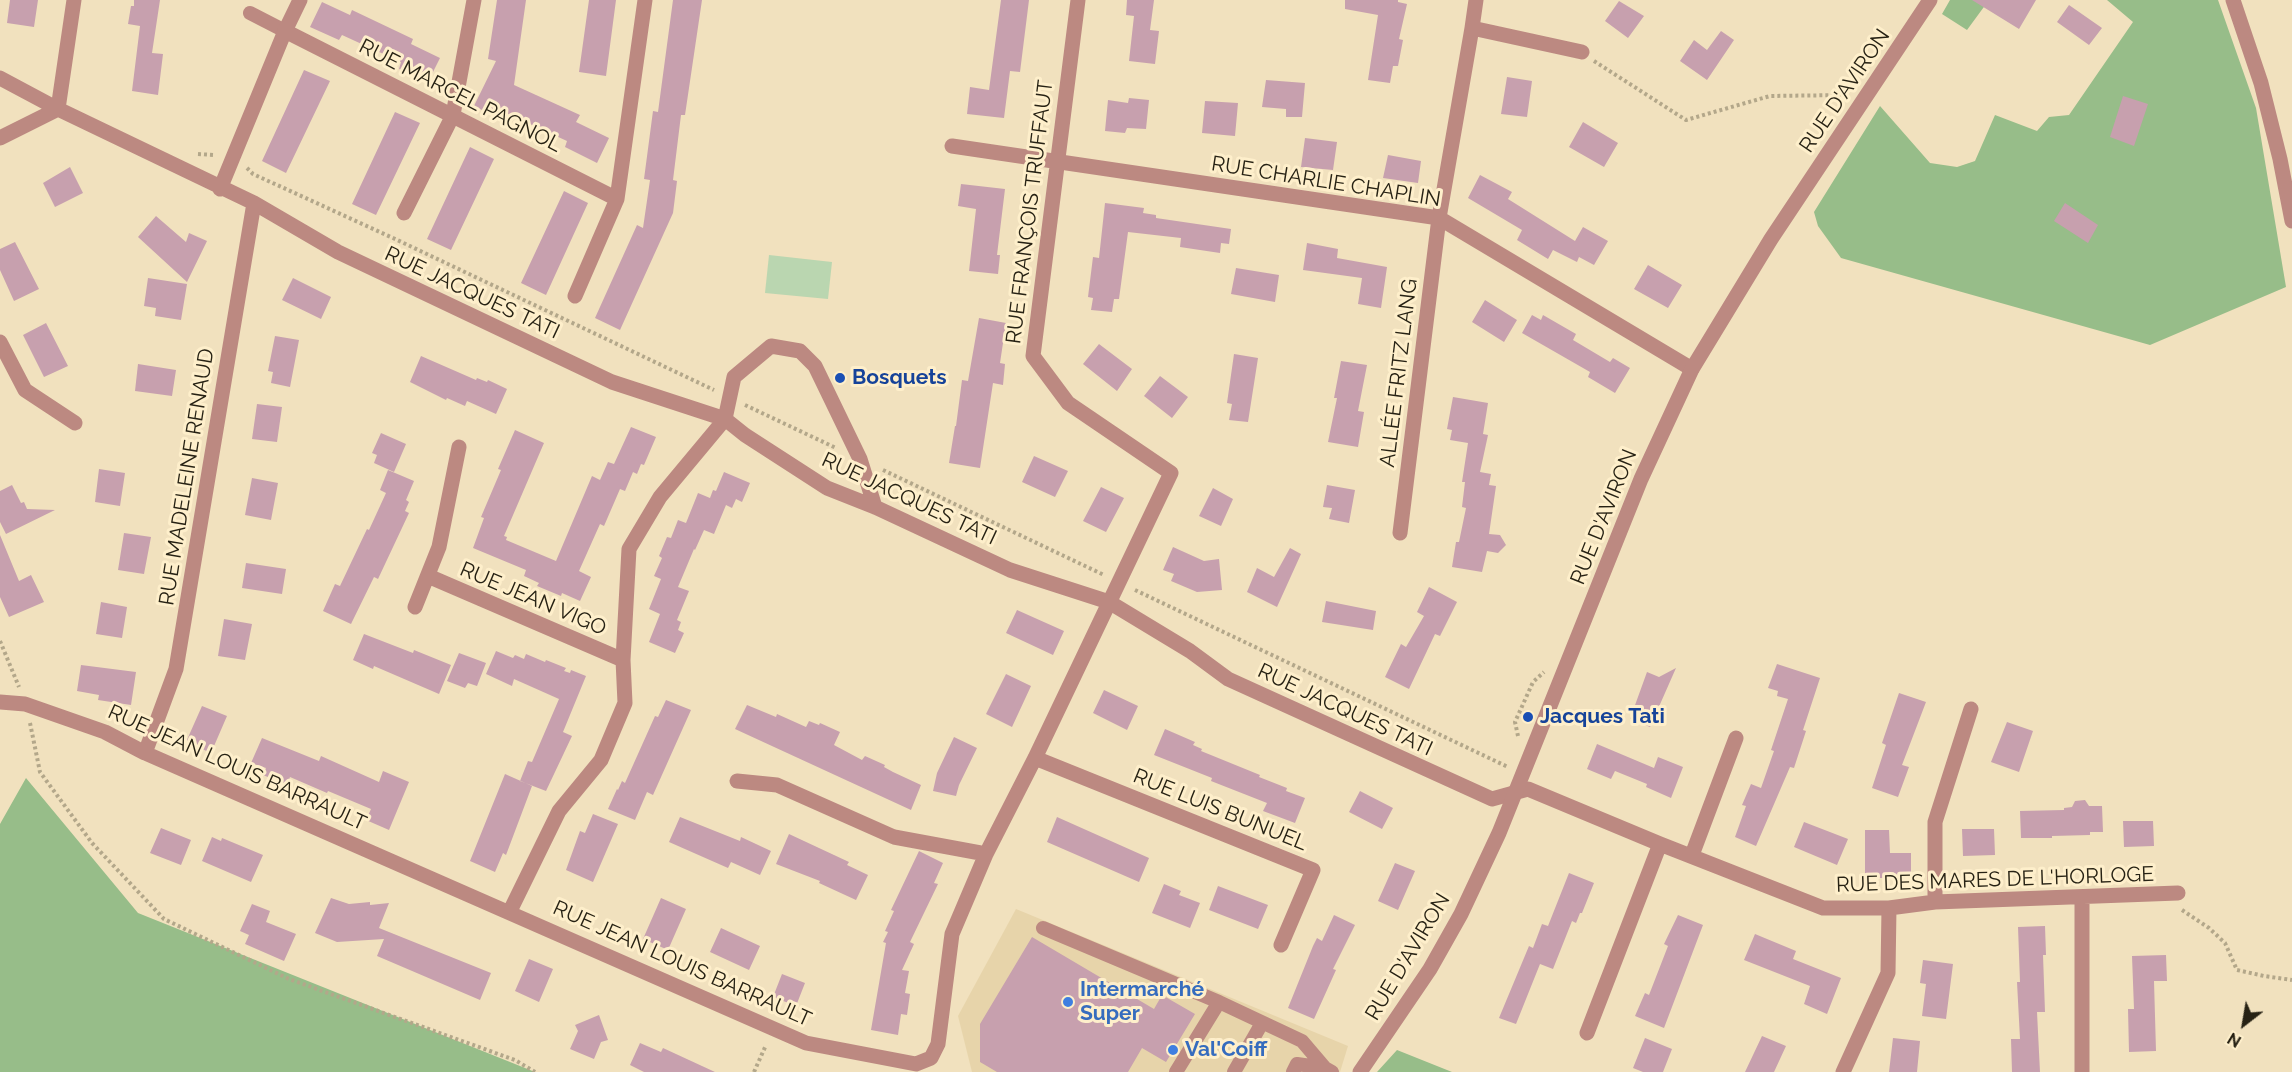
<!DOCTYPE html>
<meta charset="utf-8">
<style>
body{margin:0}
#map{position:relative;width:2292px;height:1072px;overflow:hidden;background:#f1e1be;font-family:Raleway,sans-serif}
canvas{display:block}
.north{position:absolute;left:2214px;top:994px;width:60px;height:60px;-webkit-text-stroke:4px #feefcb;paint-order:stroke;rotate:211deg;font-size:16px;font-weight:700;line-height:24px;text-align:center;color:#272214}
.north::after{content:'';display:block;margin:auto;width:21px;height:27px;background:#272214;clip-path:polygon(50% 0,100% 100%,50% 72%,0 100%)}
</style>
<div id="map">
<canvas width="2292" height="1072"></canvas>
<div class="north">N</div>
</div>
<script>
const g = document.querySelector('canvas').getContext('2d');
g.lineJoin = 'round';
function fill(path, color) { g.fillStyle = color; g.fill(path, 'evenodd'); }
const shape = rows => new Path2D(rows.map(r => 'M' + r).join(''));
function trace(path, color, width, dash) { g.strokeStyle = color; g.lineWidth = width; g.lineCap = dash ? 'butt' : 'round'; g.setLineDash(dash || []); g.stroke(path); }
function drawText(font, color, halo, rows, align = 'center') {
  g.font = font + ' Raleway,sans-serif'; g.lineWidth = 6; g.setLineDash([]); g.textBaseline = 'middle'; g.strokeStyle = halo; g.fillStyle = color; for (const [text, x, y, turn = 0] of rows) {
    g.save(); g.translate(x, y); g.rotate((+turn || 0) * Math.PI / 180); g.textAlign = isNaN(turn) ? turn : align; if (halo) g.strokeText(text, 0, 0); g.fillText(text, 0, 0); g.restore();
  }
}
fill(shape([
 [1016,909,1348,1046,1340,1072,972,1072,958,1016]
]), '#e7d4aa');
fill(shape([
 [769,255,832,262,828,299,765,293]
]), '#bad6b0');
fill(shape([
 [1950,0,1989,0,1967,30,1942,14],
 [2107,0,2218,0,2256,108,2286,287,2150,345,1841,258,1818,226,1814,212,1880,106,1930,163,1957,167,1975,161,1995,115,2037,131,2049,117,2069,115,2133,22],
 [26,778,138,913,535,1072,0,1072,0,824],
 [1397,1050,1452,1072,1377,1072]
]), '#97bd89');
fill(shape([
 [10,0,38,0,34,27,7,23],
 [134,0,160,0,152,53,163,54,158,95,132,91,140,26,128,24,131,6,134,6],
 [497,0,526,0,514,85,580,115,576,122,609,138,597,163,565,147,567,141,508,114,504,121,474,106,496,61,488,59],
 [589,0,616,0,606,76,579,72],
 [673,0,702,0,685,115,681,115,673,180,677,181,673,213,620,330,595,318,637,225,643,228,650,180,644,179,653,111,658,112],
 [1001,0,1029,0,1020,72,1010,71,1004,118,967,114,970,87,989,90],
 [1127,0,1154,0,1150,30,1159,31,1155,64,1129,61,1134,16,1126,15],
 [1345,0,1398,0,1398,2,1407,4,1399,39,1403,40,1398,66,1393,66,1390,83,1368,80,1378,15,1345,9],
 [1972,0,2036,0,2019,29],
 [1619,1,1644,16,1628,38,1605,21],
 [322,2,350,15,352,10,413,39,411,44,440,58,428,82,399,69,401,62,342,35,339,40,310,27],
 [2069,5,2102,28,2089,45,2057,22],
 [1721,31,1734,40,1707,80,1680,61,1694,40,1707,50],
 [304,70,330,81,286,173,262,161],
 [1507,77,1532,81,1527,117,1501,114],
 [1266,80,1305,83,1302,117,1286,117,1286,109,1262,107],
 [2123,96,2148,104,2134,146,2110,137],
 [1129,98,1149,100,1146,129,1127,128,1125,133,1105,131,1108,100,1128,103],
 [1205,101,1238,103,1235,136,1202,133],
 [395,112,420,123,376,215,352,204],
 [1583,122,1618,143,1604,167,1569,147],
 [1305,138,1337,142,1333,170,1301,167],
 [470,147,494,159,451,250,427,239],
 [1388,155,1421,161,1418,183,1383,178],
 [70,167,83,193,55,207,43,183],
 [1480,175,1512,192,1508,199,1575,241,1583,227,1608,241,1594,265,1579,257,1577,262,1553,250,1548,259,1517,240,1522,230,1468,198],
 [961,184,1005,189,997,255,1000,255,998,274,969,271,976,209,958,206],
 [564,191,588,203,546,295,521,283],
 [1105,203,1144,208,1143,213,1156,215,1156,218,1231,229,1229,244,1221,243,1220,253,1180,247,1181,238,1128,232,1119,299,1114,299,1112,312,1091,310,1093,298,1088,297,1093,257,1099,258],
 [2065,203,2098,225,2088,243,2054,221],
 [156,216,186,242,189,233,207,241,187,282,138,237],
 [15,242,39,289,14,301,0,270,0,249],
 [1307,243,1338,249,1337,258,1387,267,1381,308,1358,304,1362,278,1303,270],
 [1648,265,1682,285,1668,308,1634,289],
 [1236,268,1279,275,1275,302,1231,294],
 [148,278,187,284,181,320,155,316,156,308,144,306],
 [293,278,331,297,321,319,282,300],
 [1485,300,1517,320,1504,342,1472,322],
 [1532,315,1541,320,1543,315,1576,334,1573,340,1610,362,1613,358,1630,368,1615,393,1588,377,1590,372,1522,333],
 [979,318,1006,323,1000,363,1005,364,1003,385,993,383,980,468,949,463,955,426,956,426,962,380,968,381],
 [46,323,68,366,44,377,23,335],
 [275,336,299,340,290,387,271,383,273,372,268,371],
 [1099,344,1132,369,1117,391,1083,364],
 [1234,354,1258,358,1248,422,1229,420,1232,404,1227,403],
 [421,356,476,380,477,378,487,382,488,380,507,389,496,414,467,401,465,406,447,398,446,400,410,382],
 [1341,361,1367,365,1358,411,1364,412,1358,447,1328,442,1337,398,1334,398],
 [138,364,176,370,172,396,135,391],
 [1160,376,1188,397,1172,418,1144,396],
 [1453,397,1488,403,1483,434,1488,435,1480,472,1491,474,1489,485,1496,486,1489,534,1500,535,1506,545,1498,553,1487,551,1482,572,1452,567,1456,542,1459,542,1466,508,1462,507,1465,482,1462,482,1468,443,1450,440,1452,430,1447,429],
 [257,404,282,407,277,442,252,439],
 [631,427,656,437,644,465,641,464,637,474,633,472,625,491,620,489,604,526,600,524,579,571,591,577,580,601,562,593,561,596,537,586,539,583,524,576,526,570,473,548,484,518,481,517,501,470,498,469,515,430,544,443,504,536,507,537,506,540,556,561,592,476,600,480,608,462,614,464],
 [381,433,406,444,394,472,374,463,377,455,372,453],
 [1034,456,1068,471,1055,497,1022,482],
 [99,469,125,473,120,506,95,502],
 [388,470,414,481,406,500,409,502,405,511,409,513,378,579,374,577,351,624,323,611,335,584,340,586,367,529,369,530,386,493,380,490],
 [724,472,750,483,742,502,736,499,732,508,726,505,714,534,704,530,695,550,694,549,678,587,689,591,677,620,681,622,678,630,684,633,675,653,649,642,660,614,649,609,661,579,654,576,662,558,659,556,667,537,671,538,678,520,686,523,698,493,710,498,713,490,716,491],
 [252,478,278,483,271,520,245,515],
 [12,485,21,503,24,502,27,509,55,510,6,534,0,522,0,491],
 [1327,485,1355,490,1349,523,1329,519,1332,508,1323,507],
 [1101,487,1124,498,1106,532,1083,521],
 [1213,488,1233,499,1221,526,1199,516],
 [124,533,151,537,144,574,118,570],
 [0,535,19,581,31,575,44,602,9,617,0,597],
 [1173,547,1204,561,1219,559,1222,590,1197,592,1171,581,1174,574,1163,570],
 [1290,548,1301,554,1277,607,1247,592,1257,568,1274,577],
 [246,563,286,569,282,594,242,588],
 [1429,587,1457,602,1440,636,1435,634,1409,689,1385,677,1401,644,1406,647,1424,616,1417,612],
 [1326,601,1376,611,1373,630,1322,622],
 [101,602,127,607,122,638,96,634],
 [1017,610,1064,631,1053,655,1006,633],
 [224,619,252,624,245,660,218,656],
 [364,634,413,653,414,650,451,665,439,694,374,666,373,669,353,660],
 [496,651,513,658,515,655,524,659,526,654,545,662,546,660,566,668,564,671,570,673,571,670,586,676,563,732,572,736,546,791,520,781,528,761,532,762,559,699,514,679,512,686,486,674],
 [459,653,486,663,477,686,468,683,465,688,447,681],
 [1777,664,1820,678,1803,730,1806,731,1794,768,1790,767,1756,846,1735,837,1746,806,1742,805,1751,784,1761,788,1774,751,1771,750,1788,699,1777,696,1778,691,1768,688],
 [81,665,136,672,131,705,98,700,99,695,77,691],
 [1676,668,1650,727,1630,719,1647,672,1659,677],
 [1006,674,1031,686,1012,727,986,714],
 [1104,690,1138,706,1127,730,1093,713],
 [1899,693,1926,702,1902,765,1909,767,1898,797,1872,788,1886,745,1882,743],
 [666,700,691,710,653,795,647,792,635,820,608,809,617,789,618,790,622,781,625,783,655,716,658,717],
 [747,705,776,717,777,714,806,727,809,721,819,725,820,723,840,732,834,745,862,760,865,756,885,765,884,767,893,772,921,785,911,810,735,729],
 [202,706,227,716,211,753,186,742],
 [2007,722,2033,731,2019,772,1991,762],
 [1165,729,1195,742,1193,745,1202,749,1201,751,1260,775,1259,777,1287,788,1286,791,1305,798,1295,823,1263,811,1267,803,1211,781,1212,778,1154,755],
 [954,737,977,748,959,785,956,796,933,791,937,773],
 [262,738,319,761,321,756,379,782,383,771,409,782,389,830,366,820,371,809,328,791,327,793,290,777,287,785,263,775,266,768,251,763],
 [1597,744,1654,768,1658,757,1683,767,1671,798,1646,787,1647,784,1615,771,1611,779,1587,769],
 [505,774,532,786,506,855,503,853,495,872,470,861],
 [1360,791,1393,808,1382,829,1349,812],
 [2085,800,2089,806,2102,806,2103,832,2090,832,2090,835,2052,836,2052,838,2021,838,2020,811,2064,810,2064,808,2072,807,2075,801],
 [593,814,618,824,593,882,566,870,580,831,585,833],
 [680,817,740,841,741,837,771,851,760,875,731,862,728,868,669,842],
 [1057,817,1149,858,1139,882,1047,842],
 [2123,821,2153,821,2154,846,2124,847],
 [1804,822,1848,839,1837,865,1794,847],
 [161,828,191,840,181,865,150,853],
 [1962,829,1994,829,1995,855,1963,856],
 [1865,830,1889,830,1890,853,1911,853,1911,878,1865,878],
 [789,834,849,862,847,865,868,875,856,900,819,883,820,881,776,864],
 [212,837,221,841,222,838,263,855,251,882,202,861],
 [919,851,943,863,934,883,938,884,910,942,914,944,902,970,909,971,905,993,910,994,907,1015,901,1014,898,1035,871,1030,886,943,883,942,888,932,885,931,894,911,891,910],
 [1395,863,1415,871,1398,910,1378,901],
 [1569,873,1594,883,1582,913,1580,913,1576,923,1572,921,1553,969,1540,964,1516,1024,1499,1018,1529,946,1533,948,1542,924,1548,926],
 [1164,884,1181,891,1179,895,1200,903,1190,928,1152,913],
 [1218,886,1268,905,1258,929,1209,910],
 [331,898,349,904,370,902,370,905,389,903,379,928,491,973,480,1000,377,956,384,939,337,942,315,933],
 [661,898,686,909,668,950,643,939],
 [252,904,270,911,266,922,296,934,284,961,245,944,249,935,240,931],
 [1334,915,1355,925,1333,969,1336,970,1314,1019,1288,1008,1313,946,1317,938,1322,941],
 [1678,915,1703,925,1664,1028,1635,1016,1645,993,1649,995,1668,946,1664,944],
 [2045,926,2046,955,2043,955,2045,1012,2037,1012,2040,1072,2012,1072,2011,1039,2020,1039,2017,982,2020,982,2018,927],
 [721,928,760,946,749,970,710,952],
 [1755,934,1796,951,1793,959,1841,978,1827,1014,1804,1004,1810,986,1744,960],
 [1032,937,1154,1009,1162,995,1195,1014,1166,1062,1142,1048,1128,1072,997,1072,980,1062,980,1024],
 [2166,955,2167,981,2154,981,2156,1051,2129,1052,2128,1009,2134,1009,2132,956],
 [529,959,553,969,539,1002,515,991],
 [1923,960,1953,964,1946,1019,1922,1016,1926,984,1920,983],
 [782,974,805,983,796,1006,773,997],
 [599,1015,608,1040,601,1042,594,1059,570,1049,578,1031,575,1025],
 [1762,1036,1786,1046,1774,1072,1745,1072],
 [1645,1038,1672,1049,1663,1072,1643,1072,1633,1068],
 [1893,1038,1920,1041,1917,1072,1889,1072],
 [640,1043,661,1052,663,1048,715,1072,644,1072,630,1065]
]), '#c7a0ae');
trace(shape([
 [1594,61,1686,120,1770,96,1845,95],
 [198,154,214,155],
 [247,168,253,174,393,238,714,390],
 [745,405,836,448],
 [883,470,1104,575],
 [1135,590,1508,767],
 [0,641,19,687],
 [30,723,40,772,92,843,164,919,289,979,515,1060,535,1072],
 [1518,736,1515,722,1533,682,1544,672],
 [2182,910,2209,928,2225,943,2237,970,2264,976,2292,980],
 [754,1072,766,1045]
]), '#b3a78a', 4, [3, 3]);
trace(shape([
 [250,13,285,31],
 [1043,928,1219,1002,1302,1041,1325,1068,1332,1072],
 [1176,1072,1219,1002],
 [1234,1072,1262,1023],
 [1293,1072,1297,1064,1325,1068]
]), '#bc8981', 14);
trace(shape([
 [2233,0,2261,83,2280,159,2292,221],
 [1472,28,1476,0],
 [285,31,617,199],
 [0,78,58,109,254,203,338,252,612,382,725,419,745,435,827,488,875,507,1010,570,1109,602,1190,651,1228,679,1492,799,1528,789,1660,844,1823,908,1889,908,1935,902,2178,893],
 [0,138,58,109,74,0],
 [952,146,1439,218,1692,369],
 [220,189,285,31,300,0],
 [404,213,453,115,474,0],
 [575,296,617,199,645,0],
 [0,342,25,390,75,423],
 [1400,533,1439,218,1472,28,1582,52],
 [428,576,623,660],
 [415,607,439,547,459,447],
 [0,702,25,704,105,732,145,753,806,1043,916,1064,931,1058,938,1044,952,934,986,854,1035,758,1171,473,1068,403,1033,356,1078,0],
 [145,753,176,669,254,203],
 [1035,758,1313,870,1281,945],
 [737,781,777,785,894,837,986,854],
 [1692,855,1736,738],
 [2082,897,2082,1072],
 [1935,902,1935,822,1971,709],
 [510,911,559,811,601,760,625,703,623,660,629,549,660,497,725,419,734,377,771,346,800,351,815,366,860,459,875,507],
 [1587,1033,1660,844],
 [1843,1072,1888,973,1889,908]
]), '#bc8981', 15);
trace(shape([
 [1360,1072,1430,969,1461,914,1499,833,1641,479,1692,369,1771,239,1930,0]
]), '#bc8981', 15);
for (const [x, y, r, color] of [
 [840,378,6,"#1a4fb4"],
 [1528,717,6,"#1a4fb4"],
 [1068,1002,6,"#3f7fe0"],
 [1173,1050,6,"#3f7fe0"]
]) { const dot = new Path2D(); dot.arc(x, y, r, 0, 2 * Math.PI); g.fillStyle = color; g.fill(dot); trace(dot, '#feefcb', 2); }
drawText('21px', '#272214', '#feefcb', [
 ["RUE D'AVIRON",1845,91,-56],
 ["RUE MARCEL PAGNOL",460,96,27],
 ["RUE CHARLIE CHAPLIN",1326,182,9],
 ["RUE FRANÇOIS TRUFFAUT",1030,212,-83],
 ["RUE JACQUES TATI",472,293,25],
 ["ALLÉE FRITZ LANG",1399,373,-83],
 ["RUE MADELEINE RENAUD",187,477,-81],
 ["RUE JACQUES TATI",909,499,25],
 ["RUE D'AVIRON",1604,517,-68],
 ["RUE JEAN VIGO",533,599,23],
 ["RUE JACQUES TATI",1345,710,25],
 ["RUE JEAN LOUIS BARRAULT",237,768,24],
 ["RUE LUIS BUNUEL",1220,810,22],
 ["RUE DES MARES DE L'HORLOGE",1995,880,-2],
 ["RUE D'AVIRON",1408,957,-59],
 ["RUE JEAN LOUIS BARRAULT",682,964,24]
]);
drawText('bold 21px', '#164399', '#feefcb', [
 ["Bosquets",852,378],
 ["Jacques Tati",1540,717]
], 'left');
drawText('bold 21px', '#366cbe', '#feefcb', [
 ["Intermarché",1080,990],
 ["Super",1080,1014],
 ["Val'Coiff",1185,1050]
], 'left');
</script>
